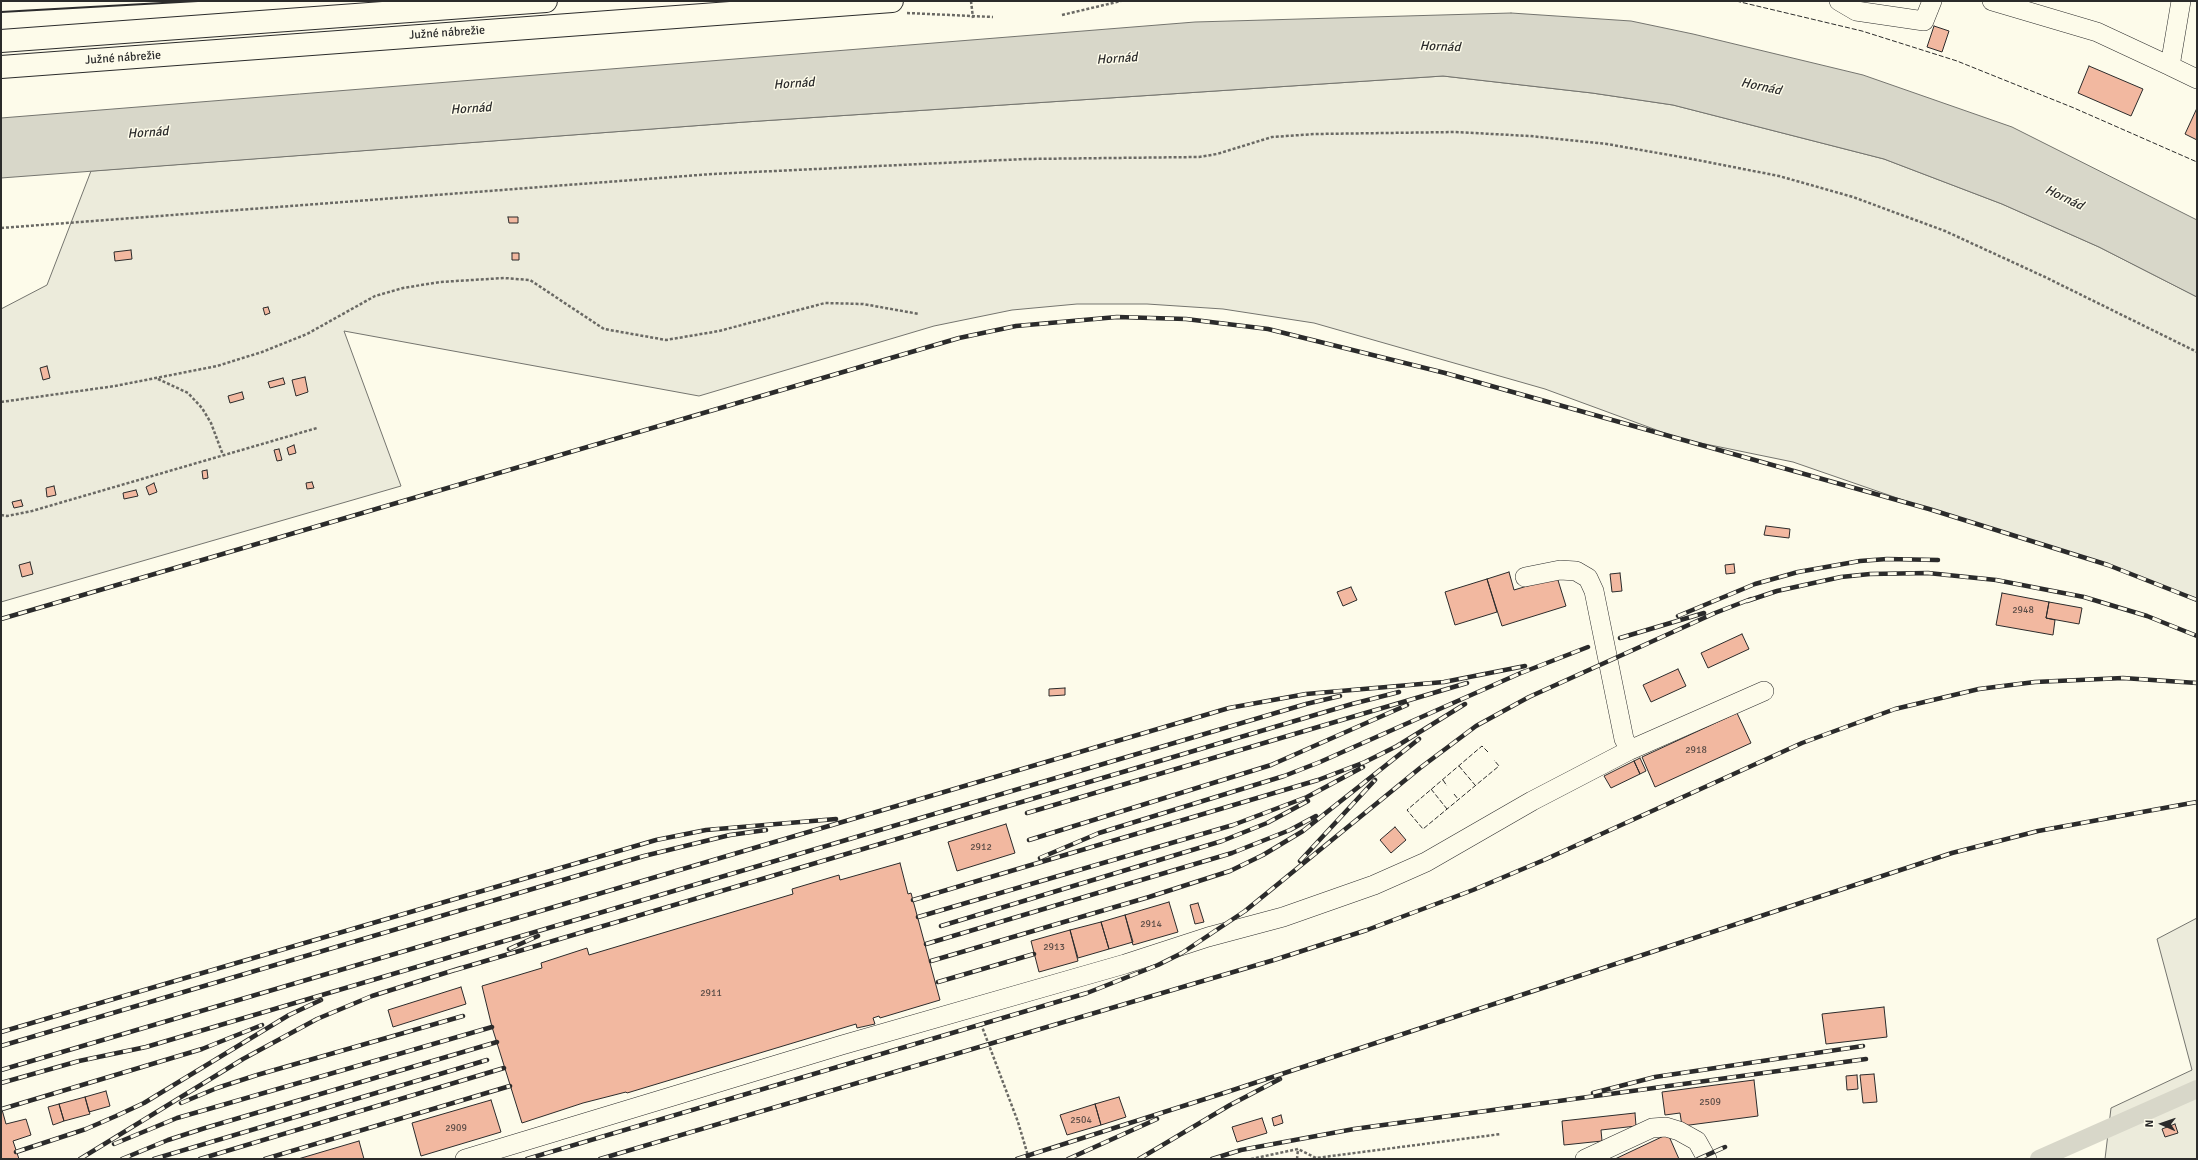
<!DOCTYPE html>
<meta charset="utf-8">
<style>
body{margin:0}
#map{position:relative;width:2198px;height:1160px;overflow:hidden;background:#fdfbea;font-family:Signika,sans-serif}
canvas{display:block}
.frame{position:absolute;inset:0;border:2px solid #2b2b2b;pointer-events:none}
.north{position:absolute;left:2142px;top:1104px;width:40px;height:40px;-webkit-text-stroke:3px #fdfbea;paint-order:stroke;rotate:272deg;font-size:11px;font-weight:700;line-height:16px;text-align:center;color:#2b2b2b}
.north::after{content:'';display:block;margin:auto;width:14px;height:18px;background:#2b2b2b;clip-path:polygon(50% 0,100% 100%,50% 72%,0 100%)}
</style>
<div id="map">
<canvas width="2198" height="1160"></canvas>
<div class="frame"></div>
<div class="north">N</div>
</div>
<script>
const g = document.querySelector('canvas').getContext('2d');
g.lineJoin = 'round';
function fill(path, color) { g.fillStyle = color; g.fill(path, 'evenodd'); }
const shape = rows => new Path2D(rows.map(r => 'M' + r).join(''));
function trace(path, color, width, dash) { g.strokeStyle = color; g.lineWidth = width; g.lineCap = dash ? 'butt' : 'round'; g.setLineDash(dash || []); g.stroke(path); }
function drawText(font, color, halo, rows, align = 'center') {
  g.font = font + ' Signika,sans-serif'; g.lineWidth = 3; g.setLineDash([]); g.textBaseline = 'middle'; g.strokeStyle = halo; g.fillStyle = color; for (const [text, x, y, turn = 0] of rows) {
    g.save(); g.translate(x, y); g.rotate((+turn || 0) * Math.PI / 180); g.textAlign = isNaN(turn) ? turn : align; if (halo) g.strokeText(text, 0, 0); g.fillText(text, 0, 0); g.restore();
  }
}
const green = shape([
 [1443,76,1592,93,1673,105,1884,159,2002,204,2099,247,2197,297,2197,600,2165,587,2072,553,1929,509,1793,462,1681,439,1545,389,1314,323,1223,309,1147,304,1077,304,1012,310,934,326,699,396,344,331,401,486,1,602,1,309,47,285,91,171,745,122,1443,76],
 [2197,918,2197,1159,2105,1159,2111,1108,2192,1070,2157,939,2197,918]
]);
fill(green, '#ecebdb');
trace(green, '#74746e', 1);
const water = shape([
 [1511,13,1631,21,1693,34,1863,75,2012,127,2197,220,2197,297,2099,247,2002,204,1884,159,1673,105,1592,93,1443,76,745,122,1,178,1,118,1195,22,1511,13]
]);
fill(water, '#d8d7c9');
trace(water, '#74746e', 1);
trace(shape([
 [2039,1159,2197,1089]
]), '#d8d7c9', 18);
const building = shape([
 [1934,26,1949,31,1942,52,1927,47,1934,26],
 [2089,66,2143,89,2131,116,2078,93,2089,66],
 [2197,108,2197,140,2185,134,2197,108],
 [508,217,518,217,518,223,509,223,508,217],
 [131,250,132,259,115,261,114,252,131,250],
 [512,253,519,253,519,260,512,260,512,253],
 [268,307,270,313,265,315,263,308,268,307],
 [47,366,50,378,43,380,40,368,47,366],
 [305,377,308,392,296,396,292,380,305,377],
 [283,378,285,384,270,388,268,382,283,378],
 [242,392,244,399,230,403,228,396,242,392],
 [294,445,296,453,289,455,287,448,294,445],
 [279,449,282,460,277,461,274,450,279,449],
 [207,470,208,478,203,479,202,471,207,470],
 [312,482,314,488,307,489,306,483,312,482],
 [154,483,157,492,149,495,146,487,154,483],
 [54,486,56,495,47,497,46,488,54,486],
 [136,490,138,496,124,499,123,493,136,490],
 [21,500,23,506,14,508,12,502,21,500],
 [1766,526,1790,529,1789,538,1764,535,1766,526],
 [30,562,33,574,22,577,19,565,30,562],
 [1734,564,1735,573,1726,574,1725,565,1734,564],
 [1509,572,1514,590,1557,577,1566,606,1502,626,1487,579,1509,572],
 [1620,573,1622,591,1612,592,1610,574,1620,573],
 [1487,579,1497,612,1455,625,1445,592,1487,579],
 [1351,587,1357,600,1343,606,1337,592,1351,587],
 [2002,593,2049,602,2046,618,2055,620,2053,635,1996,625,2002,593],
 [2049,602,2082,608,2079,624,2046,618,2049,602],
 [1742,634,1749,649,1708,668,1701,653,1742,634],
 [1678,669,1686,686,1651,702,1643,685,1678,669],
 [1065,688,1065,695,1049,696,1049,689,1065,688],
 [1737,713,1751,743,1655,787,1642,757,1737,713],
 [1640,758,1646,771,1640,774,1634,761,1640,758],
 [1634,761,1640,774,1611,788,1604,776,1634,761],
 [1006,824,1015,853,957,871,948,842,1006,824],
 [1395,827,1406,840,1391,853,1380,840,1395,827],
 [900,863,908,894,911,893,940,1000,880,1018,879,1016,873,1018,875,1024,857,1028,856,1024,627,1093,626,1092,583,1103,522,1123,492,1027,482,986,542,968,541,963,587,948,589,955,793,894,792,889,839,875,840,880,900,863],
 [1169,902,1178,932,1133,945,1125,915,1169,902],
 [1198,903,1204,922,1195,924,1190,905,1198,903],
 [1125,915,1133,942,1109,949,1101,922,1125,915],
 [1101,922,1109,949,1078,958,1070,930,1101,922],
 [1070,930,1078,961,1039,972,1031,941,1070,930],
 [461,987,466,1004,393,1027,388,1010,461,987],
 [1884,1007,1887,1037,1826,1044,1822,1014,1884,1007],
 [1874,1074,1877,1102,1863,1103,1860,1075,1874,1074],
 [1857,1075,1858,1089,1847,1090,1846,1076,1857,1075],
 [1754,1080,1758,1116,1682,1126,1680,1113,1665,1115,1662,1092,1754,1080],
 [106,1091,110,1106,89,1112,85,1097,106,1091],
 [85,1097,90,1114,64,1121,59,1104,85,1097],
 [1119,1097,1126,1117,1101,1125,1095,1104,1119,1097],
 [491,1100,501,1132,421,1156,412,1123,491,1100],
 [59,1104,64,1121,53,1125,48,1107,59,1104],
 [1095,1104,1101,1125,1067,1135,1060,1115,1095,1104],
 [1,1106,6,1124,26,1119,31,1135,13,1141,19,1159,1,1159,1,1106],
 [1635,1113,1636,1126,1601,1130,1602,1141,1564,1145,1562,1121,1635,1113],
 [1281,1115,1283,1123,1274,1126,1272,1118,1281,1115],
 [1262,1118,1267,1133,1237,1142,1232,1127,1262,1118],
 [2175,1124,2178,1133,2165,1137,2162,1129,2175,1124],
 [1668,1134,1679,1159,1615,1159,1668,1134],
 [359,1141,364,1159,298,1159,359,1141]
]);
fill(building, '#f2b8a0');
trace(building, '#2b2b2b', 1);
const minor = shape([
 [1839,1,1856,11,1924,21,1932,1],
 [1992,1,2097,32,2170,66],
 [2181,1,2170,66,2197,79],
 [1525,577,1560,570,1576,571,1588,578,1594,591,1624,739,1630,750,1764,691],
 [465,1159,842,1045,1125,964,1208,937,1283,917,1374,885,1426,862,1532,801,1630,750],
 [1585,1159,1652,1128,1666,1127,1679,1131,1697,1141,1707,1159]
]);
const highway = shape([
 [1,41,546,1],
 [1,67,892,1]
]);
trace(minor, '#2b2b2b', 20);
trace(highway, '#2b2b2b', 24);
trace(shape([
 [971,1,973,18],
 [907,13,993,17],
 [1062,15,1121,1],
 [1,228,712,174,1025,159,1199,157,1217,154,1272,137,1315,134,1455,132,1530,136,1607,144,1692,159,1779,176,1853,197,1945,231,2045,277,2197,352],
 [158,379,188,393,202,408,211,423,223,455],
 [1,402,115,386,217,366,262,352,307,334,375,296,403,288,440,282,504,278,530,280,604,329,666,340,719,331,825,303,863,304,919,314],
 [1,515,7,516,32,511,317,428],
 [981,1024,1018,1122,1029,1159],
 [1251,1159,1298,1149,1316,1158,1501,1134],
 [1297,1159,1298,1149]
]), '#6a6964', 2.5, [3, 2]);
trace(minor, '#fdfbea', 19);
trace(highway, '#fdfbea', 22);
const rail = shape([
 [1747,601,1777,591,1841,577,1870,574,1928,573,1996,580,2084,597,2147,616,2197,636],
 [1678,616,1755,584,1798,572,1860,561,1887,559,1938,560],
 [1,619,959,338,1016,326,1117,317,1186,319,1268,329,1445,373,1929,509,2108,565,2197,600],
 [1620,638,1704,613],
 [1521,673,1588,647],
 [1027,813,1467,683],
 [1029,840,1271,765,1407,705],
 [1040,858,1099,833,1284,776,1320,762,1523,672],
 [1300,861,1375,780],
 [913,900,1318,780,1365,762,1397,746,1465,704],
 [918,917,1233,825,1307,797,1363,767],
 [941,926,1222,841,1267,823,1308,801],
 [926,944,1232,853,1290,830,1316,816],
 [509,949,538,936],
 [931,961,1149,897,1230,871,1263,855,1303,831,1419,739],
 [455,970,1352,704,1399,692],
 [938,982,1034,954],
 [1,1032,656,840,706,830,836,819],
 [1,1046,644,856,730,835,766,830],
 [1,1070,1229,708,1306,694,1444,682,1525,666],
 [1,1083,79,1061,146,1047,1306,704,1340,696],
 [1593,1093,1655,1077,1863,1046],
 [181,1103,217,1088,257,1075,463,1016],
 [2,1109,202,1049,262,1025],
 [114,1144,177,1118,212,1108,492,1027],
 [16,1152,86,1129,116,1116,144,1103,289,1015,321,1000],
 [80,1159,243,1059,317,1019,372,996,461,968],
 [122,1159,168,1140,205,1128,497,1042],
 [154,1159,487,1060],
 [200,1159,504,1068],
 [265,1159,510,1086],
 [527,1159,1087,993,1158,965,1182,953,1245,911,1420,768,1476,726,1529,697,1715,613,1751,599],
 [600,1159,1274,960,1367,930,1473,890,1544,860,1802,743,1895,709,1979,689,2035,682,2123,678,2197,683],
 [1017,1159,1227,1092,1952,853,2038,831,2197,802],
 [1068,1159,1157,1119],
 [1139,1159,1230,1105,1280,1079],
 [1212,1159,1241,1150,1354,1129,1866,1059],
 [1698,1159,1725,1147]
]);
trace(rail, '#2b2b2b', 4.5);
trace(rail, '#fdfbea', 3, [9]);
trace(shape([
 [1736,1,1862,31,1957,61,2074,108,2197,162],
 [1488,752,1482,746,1407,810,1423,829,1499,766,1494,760],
 [1459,766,1475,785],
 [1443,780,1447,786],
 [1431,789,1447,809],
 [1454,794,1458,799]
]), '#2b2b2b', 1, [5, 2]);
trace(shape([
 [1,12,198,1]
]), '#2b2b2b', 2);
drawText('10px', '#5d4e48', null, [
 ["2948",2023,610],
 ["2918",1696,750],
 ["2912",981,847],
 ["2914",1151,924],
 ["2913",1054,947],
 ["2911",711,993],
 ["2509",1710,1102],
 ["2504",1081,1120],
 ["2909",456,1128]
]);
drawText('12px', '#2b2b2b', '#fdfbea', [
 ["Južné nábrežie",447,33,-4],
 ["Južné nábrežie",123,58,-4]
]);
drawText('italic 13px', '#2b2b2b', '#fdfbea', [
 ["Hornád",1440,47,2],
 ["Hornád",1117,59,-4],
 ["Hornád",794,84,-4],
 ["Hornád",1761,87,12],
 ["Hornád",471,109,-4],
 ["Hornád",148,133,-4],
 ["Hornád",2064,198,26]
]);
</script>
